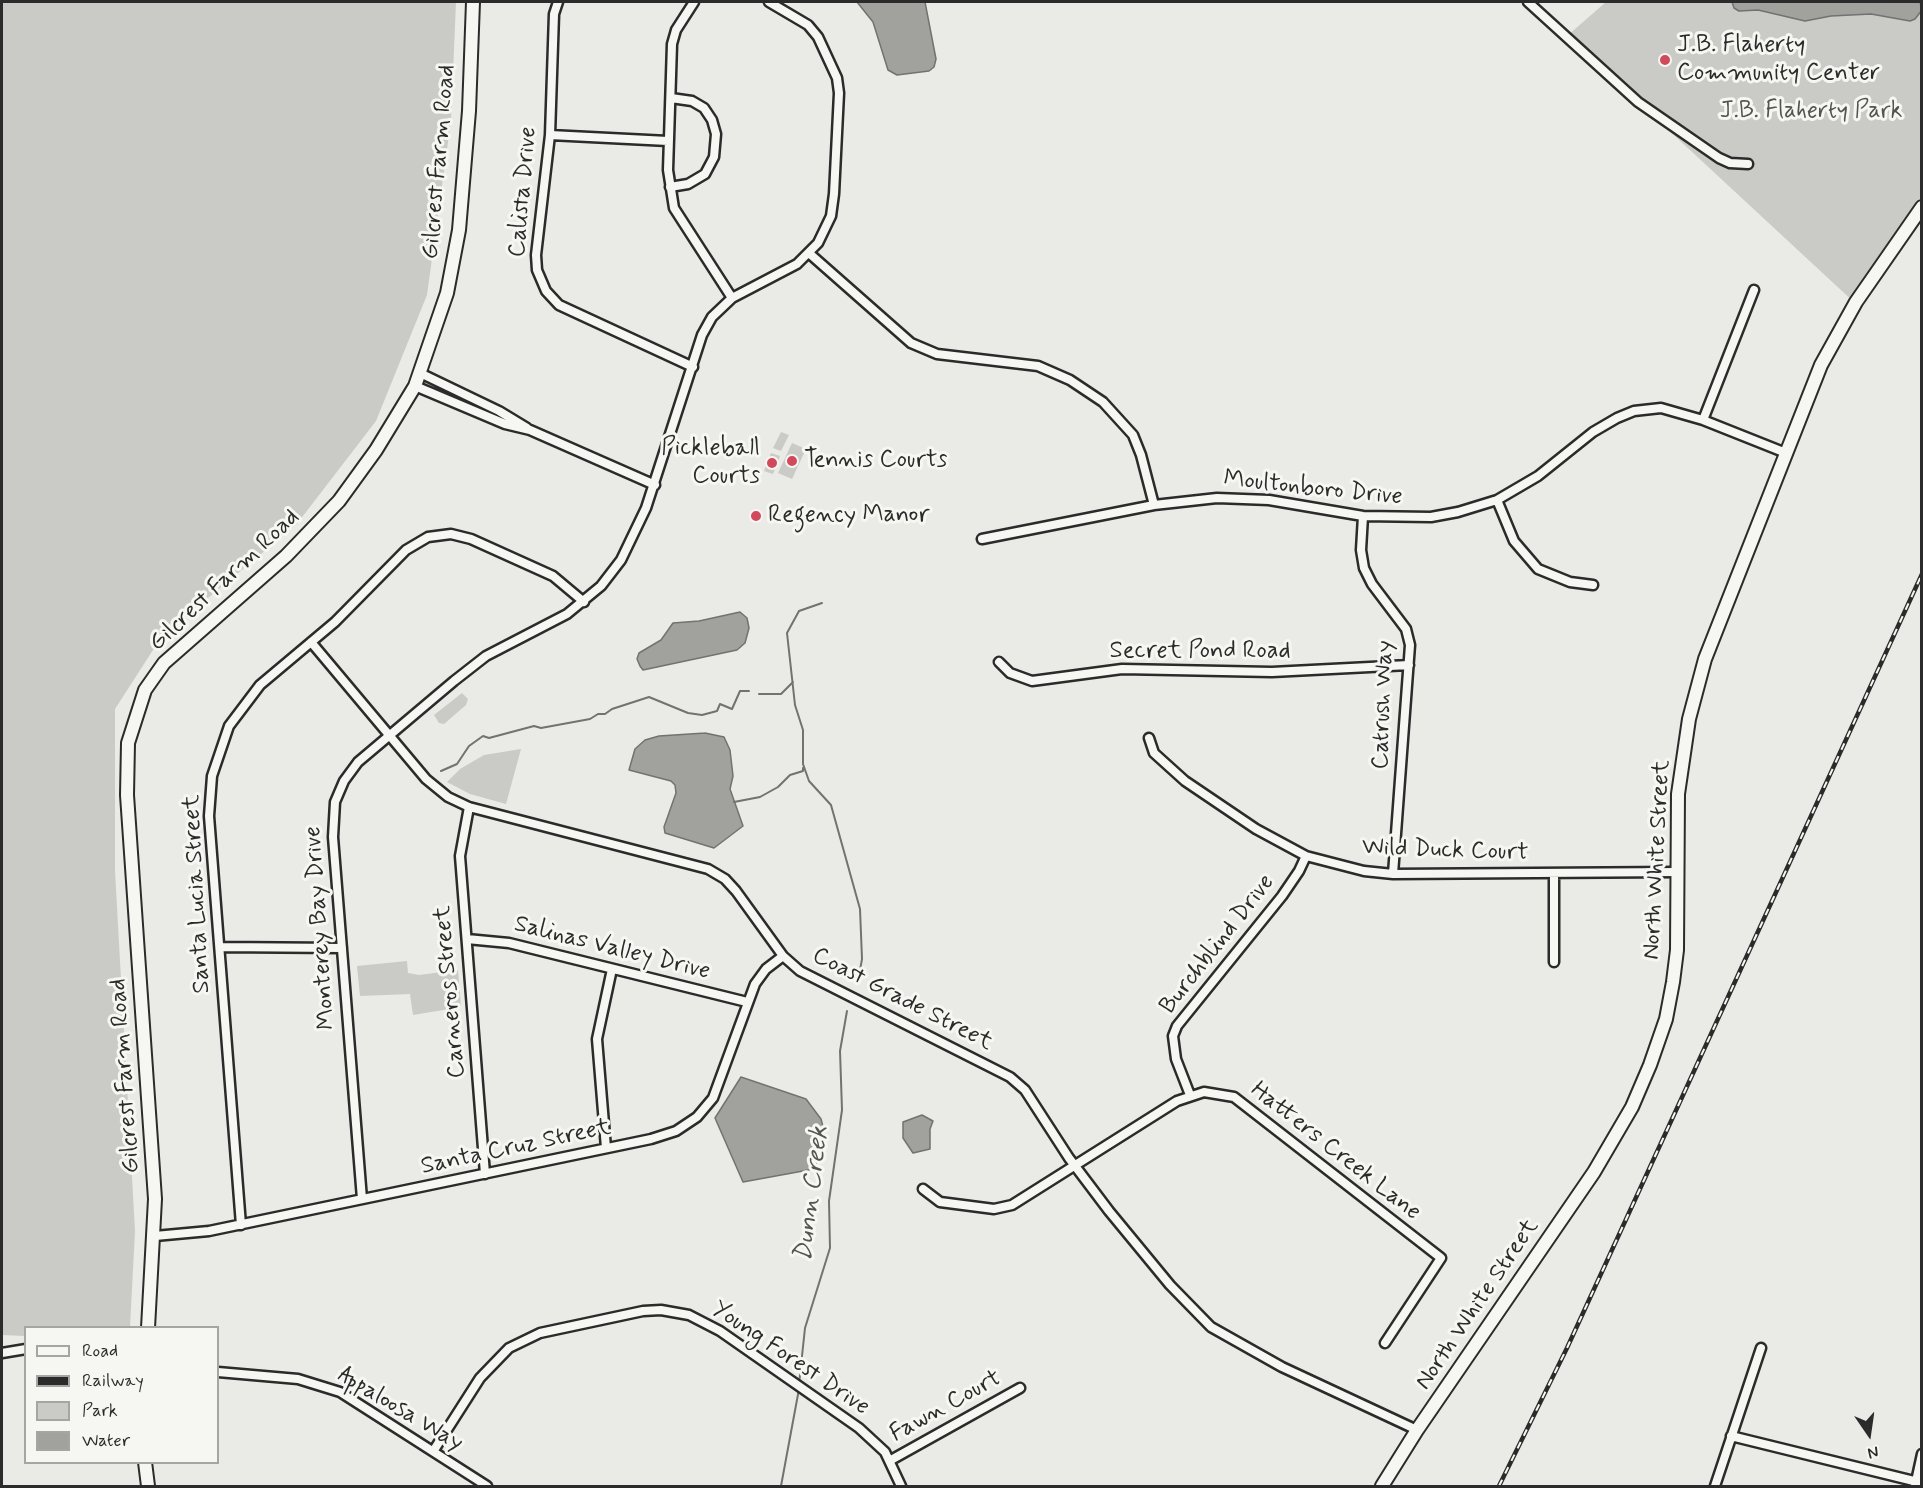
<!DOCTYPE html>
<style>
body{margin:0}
#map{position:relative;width:1923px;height:1488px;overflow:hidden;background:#eaeae6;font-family:Mynerve,sans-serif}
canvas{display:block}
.frame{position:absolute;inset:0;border:3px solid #2b2b2b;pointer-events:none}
.legend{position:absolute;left:24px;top:1326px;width:195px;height:138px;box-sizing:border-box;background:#f6f6f2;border:2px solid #a5a5a2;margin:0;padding:8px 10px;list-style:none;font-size:18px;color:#2b2b2b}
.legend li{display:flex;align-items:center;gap:12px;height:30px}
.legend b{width:30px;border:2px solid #a5a5a2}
.north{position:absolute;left:1839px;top:1404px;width:60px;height:60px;-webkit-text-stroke:4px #f6f6f2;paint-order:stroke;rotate:167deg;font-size:16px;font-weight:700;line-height:24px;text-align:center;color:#2b2b2b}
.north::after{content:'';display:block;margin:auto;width:21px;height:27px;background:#2b2b2b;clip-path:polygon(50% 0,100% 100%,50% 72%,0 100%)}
</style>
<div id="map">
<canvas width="1923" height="1488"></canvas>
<div class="frame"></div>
<ul class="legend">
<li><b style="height:8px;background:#f6f6f2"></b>Road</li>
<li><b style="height:8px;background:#2b2b2b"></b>Railway</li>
<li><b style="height:16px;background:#cacac7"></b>Park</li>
<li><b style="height:16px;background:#a1a19e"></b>Water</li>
</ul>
<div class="north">N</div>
</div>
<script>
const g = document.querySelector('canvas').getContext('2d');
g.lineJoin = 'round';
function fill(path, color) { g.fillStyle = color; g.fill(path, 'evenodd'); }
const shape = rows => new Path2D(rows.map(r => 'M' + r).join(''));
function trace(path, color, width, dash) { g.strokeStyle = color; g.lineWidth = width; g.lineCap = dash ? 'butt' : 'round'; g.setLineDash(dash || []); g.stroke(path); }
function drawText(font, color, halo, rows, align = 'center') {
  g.font = font + ' Mynerve,sans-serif'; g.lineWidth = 6; g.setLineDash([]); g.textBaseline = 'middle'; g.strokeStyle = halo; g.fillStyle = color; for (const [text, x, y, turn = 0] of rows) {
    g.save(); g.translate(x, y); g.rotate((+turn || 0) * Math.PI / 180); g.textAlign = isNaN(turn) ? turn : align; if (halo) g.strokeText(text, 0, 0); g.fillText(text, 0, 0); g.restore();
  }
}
fill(shape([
 [2,2,456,2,451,120,427,295,376,421,296,525,162,636,115,709,115,871,135,1231,130,1327,26,1328,25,1336,2,1335],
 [1606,2,1921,2,1921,209,1856,304,1567,36],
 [781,432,789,435,781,451,773,448],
 [792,443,806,449,792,479,778,473],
 [771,453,780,456,773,474,764,471],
 [462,693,468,699,466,705,444,724,439,723,434,715],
 [521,749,506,804,470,794,447,782,460,769,484,755],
 [407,961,408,973,419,975,458,970,461,1007,413,1015,410,994,360,996,357,966]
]), '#cacac7');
const water = shape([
 [857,2,925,2,936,59,934,67,929,71,897,75,888,70,873,22,857,2],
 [1732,2,1920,2,1922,10,1915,19,1910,21,1871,14,1831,16,1805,21,1758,10,1739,11,1734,8,1732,2],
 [740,612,747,618,749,628,745,643,737,650,643,670,640,666,637,659,639,653,661,640,673,623,699,621,740,612],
 [705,733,724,737,730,750,733,776,730,789,743,826,714,848,665,833,664,827,676,793,675,785,671,781,629,770,635,749,645,740,659,736,705,733],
 [741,1077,806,1099,821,1119,826,1138,814,1169,743,1182,715,1118,741,1077],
 [922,1115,933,1121,930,1129,930,1149,913,1153,903,1138,903,1122,922,1115]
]);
fill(water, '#a1a19e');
trace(water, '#727270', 1.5);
trace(shape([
 [822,603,799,611,787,633,795,705,803,730,803,764,809,781,831,805,860,909,862,959,858,982],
 [759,694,781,694,793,682],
 [441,771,457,764,469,746,483,736,489,738,534,726,541,728,590,719,598,714,605,714,612,709,649,697,688,713,702,715,717,711,720,704,732,709,740,691,749,691],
 [734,802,760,797,778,787,790,775,803,771,803,768],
 [799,1384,805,1328,830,1248,829,1201,842,1110,840,1051,847,1011],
 [781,1486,799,1389]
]), '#727270', 2);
const minor = shape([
 [558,2,554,14,550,135,536,255,537,270,546,291,559,305,693,367],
 [694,2,676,30,672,44,668,170,674,208,732,298],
 [1528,2,1638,102,1719,158,1730,163,1748,164],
 [550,135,668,141],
 [670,187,688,184,705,174,714,157,716,134,712,120,704,108,692,101,671,98],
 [810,254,911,343,937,354,1038,366,1070,380,1103,402,1133,435,1141,455,1154,505],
 [420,373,499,411,527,428],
 [415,386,505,424,530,430,655,485],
 [1703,420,1754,290],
 [1497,500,1514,541,1538,569,1570,582,1593,585],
 [1363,516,1361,550,1364,568,1372,584,1406,629,1410,645,1393,874],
 [982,539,1154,505,1217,498,1269,500,1363,516,1431,517,1458,512,1497,500,1538,476,1593,432,1617,418,1634,411,1661,408,1703,420,1786,453],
 [311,642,426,779,448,797,469,807,708,869,725,879,736,891,783,956,800,971,1010,1077,1025,1090,1069,1158,1109,1211,1170,1285,1211,1327,1282,1367,1417,1430],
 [999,662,1010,673,1032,681,1122,669,1272,672,1409,665],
 [1149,738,1154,753,1185,781,1256,829,1306,856,1364,871,1393,874,1677,872],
 [469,807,460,856,485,1174],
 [1554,873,1554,962],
 [467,939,509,943,747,1002],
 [220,947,342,948],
 [1190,1095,1176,1059,1173,1036,1177,1026,1282,896,1299,871,1306,856],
 [606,1148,597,1039,612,969],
 [923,1189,940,1202,994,1209,1012,1205,1177,1101,1204,1092,1234,1097,1441,1258,1385,1343],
 [362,1199,333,837,335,802,344,781,358,762,454,681,486,656,567,614,601,586,621,560,646,508,702,335,712,317,732,298,797,264,818,243,831,216,834,194,839,93,837,78,818,37,808,25,769,2],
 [241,1225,209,816,212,776,229,726,260,685,335,622,406,550,428,537,451,534,471,539,553,576,584,602],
 [155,1236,209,1231,651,1139,676,1131,697,1117,713,1098,755,984,766,969,783,956],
 [2,1353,26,1349],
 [218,1372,298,1379,340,1392,487,1486],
 [1731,1436,1922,1483],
 [434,1450,480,1378,509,1348,540,1333,643,1311,661,1310,689,1315,720,1331,859,1428,885,1452,901,1486],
 [891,1460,1020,1388],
 [1715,1486,1761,1348],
 [1915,1486,1922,1454]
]);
const secondary = shape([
 [148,1328,155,1199,127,795,128,743,145,690,164,663,286,556,339,501,376,450,415,386,447,293,459,230,469,111,473,2],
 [145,1462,148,1486],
 [1382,1486,1417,1430,1594,1172,1632,1107,1650,1065,1666,1019,1673,982,1677,950,1678,794,1689,719,1705,659,1821,365,1856,302,1922,207]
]);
trace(minor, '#2b2b2b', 13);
trace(secondary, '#2b2b2b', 16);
trace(minor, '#f6f6f2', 8);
trace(secondary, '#f6f6f2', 12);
const rail = shape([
 [1499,1486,1567,1348,1922,574]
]);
trace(rail, '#2b2b2b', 4.5);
trace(rail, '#f6f6f2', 2, [7]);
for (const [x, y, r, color] of [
 [1665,60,6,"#d1495b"],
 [792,461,6,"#d1495b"],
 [772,463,6,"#d1495b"],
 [756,516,6,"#d1495b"]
]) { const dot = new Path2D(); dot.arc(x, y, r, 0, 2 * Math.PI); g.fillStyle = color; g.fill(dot); trace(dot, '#f6f6f2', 2); }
drawText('24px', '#2b2b2b', '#f6f6f2', [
 ["J.B. Flaherty",1677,46],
 ["Community Center",1677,74],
 ["Pickleball",760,449,"right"],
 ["Courts",760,477,"right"],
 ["Tennis Courts",804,461],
 ["Regency Manor",768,516]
], 'left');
drawText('24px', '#535352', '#f6f6f2', [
 ["J.B. Flaherty Park",1811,112]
]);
drawText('24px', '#2b2b2b', '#f6f6f2', [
 ["Gilcrest Farm Road",440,162,-85],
 ["Calista Drive",524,192,-85],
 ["Moultonboro Drive",1313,489,6],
 ["Gilcrest Farm Road",225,581,-43],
 ["Secret Pond Road",1200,652],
 ["Catrush Way",1384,705,-88],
 ["Wild Duck Court",1445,851,2],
 ["North White Street",1658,860,-87],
 ["Santa Lucia Street",198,894,-93],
 ["Monterey Bay Drive",321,928,-94],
 ["Burchblind Drive",1218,945,-52],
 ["Salinas Valley Drive",612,949,14],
 ["Carneros Street",451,992,-95],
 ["Coast Grade Street",902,1000,27],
 ["Gilcrest Farm Road",126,1076,-94],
 ["Santa Cruz Street",516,1148,-12],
 ["Hatters Creek Lane",1335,1152,38],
 ["North White Street",1478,1305,-56],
 ["Young Forest Drive",790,1359,34],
 ["Fawn Court",946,1407,-29],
 ["Appaloosa Way",400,1410,31]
]);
drawText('italic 26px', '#545453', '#f6f6f2', [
 ["Dunn Creek",813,1194,-83]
]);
</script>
